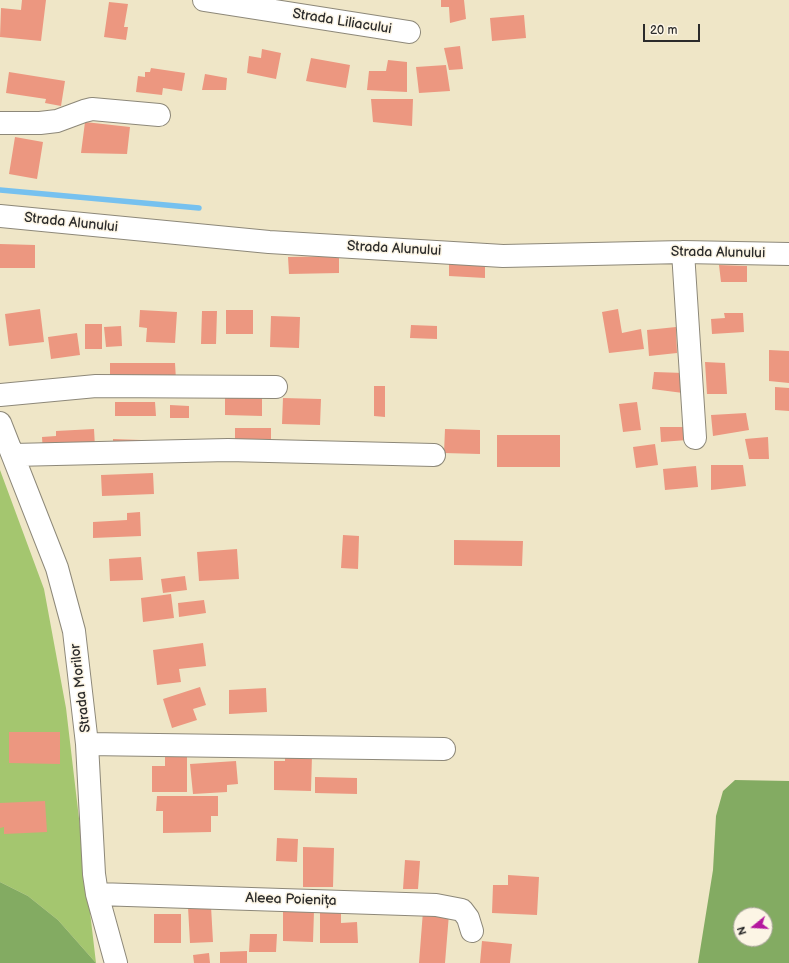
<!DOCTYPE html>
<meta charset="utf-8">
<style>
body{margin:0}
#map{position:relative;width:789px;height:963px;overflow:hidden;background:#efe6c7;font-family:"Balsamiq Sans",sans-serif}
canvas{display:block}
.north{position:absolute;left:733px;top:907px;width:40px;height:40px;box-sizing:border-box;background:#fcf5e5;border:1px solid #a8a49b;border-radius:50%;rotate:252deg;font-size:11px;font-weight:700;line-height:16px;text-align:center;color:#2b2b2b}
.north::after{content:'';display:block;margin:auto;width:14px;height:18px;background:#b5179e;clip-path:polygon(50% 0,100% 100%,50% 72%,0 100%)}
.scale{position:absolute;left:643px;top:24px;width:57px;height:18px;box-sizing:border-box;border:2px solid #2b2b2b;border-top:0;padding-left:5px;font-size:12px;line-height:14px;white-space:nowrap;color:#2b2b2b;-webkit-text-stroke:3px #fcf5e5;paint-order:stroke}
</style>
<div id="map">
<canvas width="789" height="963"></canvas>
<div class="north">N</div>
<div class="scale">20 m</div>
</div>
<script>
const g = document.querySelector('canvas').getContext('2d');
g.lineJoin = 'round';
function fill(path, color) { g.fillStyle = color; g.fill(path, 'evenodd'); }
const shape = rows => new Path2D(rows.map(r => 'M' + r).join(''));
function trace(path, color, width, dash) { g.strokeStyle = color; g.lineWidth = width; g.lineCap = dash ? 'butt' : 'round'; g.setLineDash(dash || []); g.stroke(path); }
function drawText(font, color, halo, rows, align = 'center') {
  g.font = font + ' "Balsamiq Sans",sans-serif'; g.lineWidth = 3; g.setLineDash([]); g.textBaseline = 'middle'; g.strokeStyle = halo; g.fillStyle = color; for (const [text, x, y, turn = 0] of rows) {
    g.save(); g.translate(x, y); g.rotate((+turn || 0) * Math.PI / 180); g.textAlign = isNaN(turn) ? turn : align; if (halo) g.strokeText(text, 0, 0); g.fillText(text, 0, 0); g.restore();
  }
}
fill(shape([
 [0,470,44,589,66,708,96,963,58,920,28,896,0,882]
]), '#a4c66f');
fill(shape([
 [735,780,789,781,789,963,698,963,713,870,716,816,723,791],
 [741,915,765,915,765,939,741,939],
 [0,882,28,896,58,920,96,963,0,963]
]), '#83ab62');
trace(shape([
 [0,190,199,208]
]), '#76c1ef', 5.5);
fill(shape([
 [22,0,46,0,41,41,0,37,1,8,21,10],
 [441,0,464,0,466,19,450,23,449,7,441,7],
 [109,2,128,4,124,27,128,27,126,40,104,37],
 [524,15,526,38,492,41,490,18],
 [460,46,463,69,449,70,444,48],
 [262,49,281,53,276,79,247,73,249,56,261,58],
 [311,58,350,65,346,88,306,81],
 [388,60,407,62,407,92,367,90,369,71,386,71],
 [446,65,450,91,419,93,416,67],
 [151,68,185,73,182,91,163,88,162,95,136,92,138,76,145,77,145,72,150,72],
 [9,72,65,81,61,106,45,103,46,99,6,93],
 [205,74,227,78,226,90,202,90],
 [371,99,413,99,412,126,373,122],
 [85,122,130,127,127,154,81,153],
 [15,137,43,142,37,179,9,174],
 [0,244,35,245,35,268,0,268],
 [339,256,339,273,289,274,288,257],
 [449,262,485,263,485,278,449,276],
 [719,265,747,266,747,282,721,282],
 [40,309,44,342,9,346,5,314],
 [618,309,622,333,641,329,644,349,609,353,602,312],
 [140,310,177,312,175,343,146,342,147,328,139,327],
 [226,310,253,310,253,334,226,334],
 [202,311,217,311,216,344,201,344],
 [724,313,743,313,744,332,712,334,711,319,725,318],
 [271,316,300,317,299,348,270,347],
 [85,324,102,324,102,349,85,349],
 [411,325,437,326,437,339,410,338],
 [121,326,122,346,106,347,104,327],
 [676,327,677,353,649,356,647,330],
 [77,333,80,355,51,359,48,337],
 [769,350,789,351,789,383,769,381],
 [705,362,725,363,727,394,707,394],
 [110,363,175,363,176,380,110,380],
 [654,372,684,373,683,393,652,389],
 [374,386,385,386,385,417,374,416],
 [775,387,789,388,789,411,775,410],
 [225,397,262,398,262,416,225,415],
 [283,398,321,399,320,425,282,424],
 [115,402,155,402,156,416,115,416],
 [637,402,641,430,623,432,619,404],
 [170,405,189,406,189,418,170,418],
 [746,413,749,430,713,436,711,415],
 [660,427,686,427,687,440,661,442],
 [235,428,271,428,271,446,235,446],
 [94,429,95,447,43,453,42,437,56,436,56,431],
 [445,429,480,430,480,454,444,453],
 [497,435,560,435,560,467,497,467],
 [768,437,769,459,749,459,745,439],
 [113,439,141,440,141,450,113,449],
 [655,444,658,465,636,468,633,447],
 [711,465,743,465,746,486,711,490],
 [696,466,698,487,665,490,663,469],
 [153,473,154,494,102,496,101,475],
 [140,512,141,536,93,538,93,522,127,520,127,513],
 [343,535,359,536,358,569,341,568],
 [454,540,523,541,522,566,454,565],
 [237,549,239,579,199,581,197,552],
 [141,557,143,580,110,581,109,559],
 [185,576,187,590,163,593,161,579],
 [171,594,174,618,143,622,141,598],
 [204,600,206,613,179,617,178,603],
 [203,643,206,666,179,669,181,682,157,685,153,650],
 [200,687,206,705,193,709,197,720,172,728,163,699],
 [266,688,267,712,229,714,229,690],
 [9,732,60,732,60,764,9,763],
 [165,754,187,754,187,792,152,792,152,766,165,766],
 [285,755,312,755,311,791,274,790,274,761,285,761],
 [236,761,238,784,227,785,227,792,193,794,190,764],
 [315,777,357,778,357,794,315,793],
 [157,796,218,796,218,816,211,816,211,832,163,833,163,811,156,811],
 [45,801,47,832,4,834,4,827,0,828,0,803],
 [277,838,298,839,297,862,276,861],
 [303,847,334,848,333,887,303,887],
 [405,860,420,861,418,889,403,889],
 [508,875,539,877,537,915,492,913,493,885,508,885],
 [211,906,213,942,190,943,188,907],
 [320,908,341,908,341,923,357,922,358,943,320,943],
 [283,911,314,911,313,942,283,941],
 [423,911,449,914,445,963,419,963],
 [154,914,181,914,181,943,154,943],
 [250,934,277,934,276,952,249,952],
 [482,941,512,944,510,963,480,963],
 [247,951,247,963,220,963,220,952],
 [209,953,210,963,194,963,193,955]
]), '#ec9780');
const minor = shape([
 [204,0,409,32],
 [0,123,40,123,57,121,84,111,92,109,159,115],
 [0,216,269,242,503,256,683,252,789,254],
 [683,252,695,438],
 [0,395,96,386,276,387],
 [0,423,57,568,74,631,87,744,94,874,97,894,116,963],
 [13,455,228,450,434,455],
 [87,744,444,749],
 [97,894,436,905,462,910,468,918,472,931]
]);
trace(minor, '#8d8879', 24);
trace(minor, '#fff', 22);
drawText('14px', '#2b2b2b', '#fcf5e5', [
 ["Strada Liliacului",342,22,9],
 ["Strada Alunului",71,223,6],
 ["Strada Alunului",394,249,3],
 ["Strada Alunului",718,253,1],
 ["Strada Morilor",81,688,-97],
 ["Aleea Poienița",291,900,2]
]);
</script>
